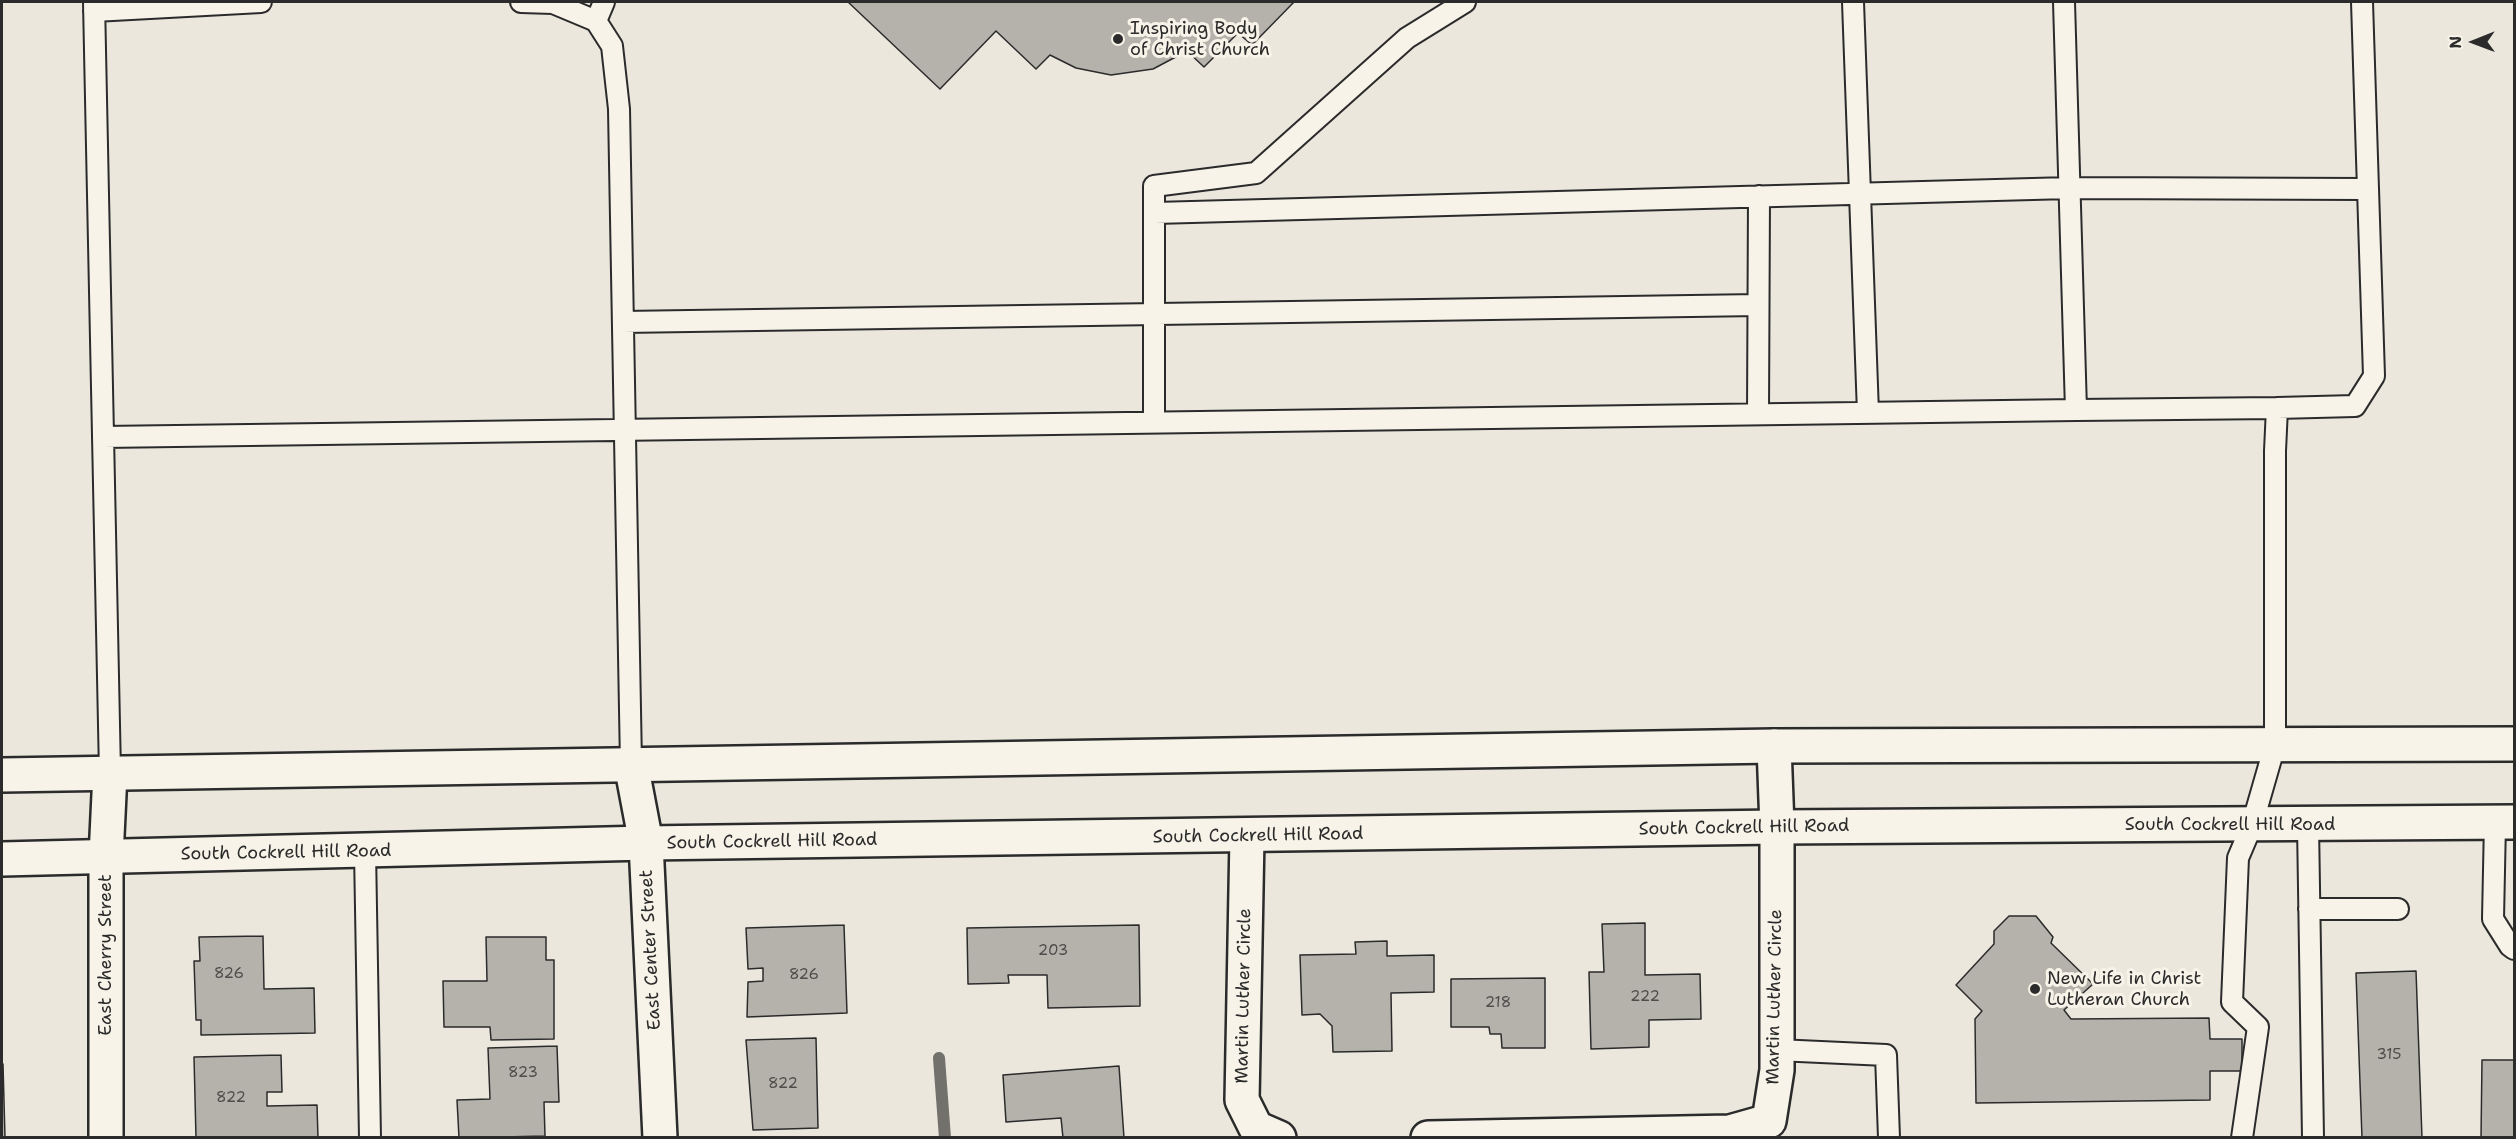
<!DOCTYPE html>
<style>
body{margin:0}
#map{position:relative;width:2516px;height:1139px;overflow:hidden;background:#ebe7dd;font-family:"Shantell Sans",sans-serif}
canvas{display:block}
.frame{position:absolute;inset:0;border:3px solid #2b2b2b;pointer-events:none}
.north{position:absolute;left:2444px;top:12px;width:60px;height:60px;-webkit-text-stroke:4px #f7f3e8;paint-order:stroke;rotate:269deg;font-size:16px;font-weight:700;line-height:24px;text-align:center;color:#2b2b2b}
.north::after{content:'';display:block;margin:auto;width:21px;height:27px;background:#2b2b2b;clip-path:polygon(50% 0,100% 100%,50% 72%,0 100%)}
</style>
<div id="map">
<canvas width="2516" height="1139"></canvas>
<div class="frame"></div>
<div class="north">N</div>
</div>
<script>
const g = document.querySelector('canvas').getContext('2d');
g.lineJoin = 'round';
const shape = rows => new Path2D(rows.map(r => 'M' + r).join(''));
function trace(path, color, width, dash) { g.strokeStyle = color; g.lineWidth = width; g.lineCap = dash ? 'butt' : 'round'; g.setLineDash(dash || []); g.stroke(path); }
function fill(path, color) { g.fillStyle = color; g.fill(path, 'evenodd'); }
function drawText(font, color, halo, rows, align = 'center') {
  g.font = font + ' "Shantell Sans",sans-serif'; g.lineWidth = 6; g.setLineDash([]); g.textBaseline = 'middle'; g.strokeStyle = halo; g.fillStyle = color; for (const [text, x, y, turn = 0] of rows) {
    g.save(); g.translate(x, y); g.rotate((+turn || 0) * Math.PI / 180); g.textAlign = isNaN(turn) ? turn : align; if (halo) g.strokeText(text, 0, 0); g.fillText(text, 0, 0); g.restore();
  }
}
trace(shape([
 [939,1058,945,1138]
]), '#72716c', 12);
const building = shape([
 [848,2,1294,2,1252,45,1238,33,1204,67,1187,51,1153,69,1111,75,1076,68,1050,55,1036,69,996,31,940,89,848,2],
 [2009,916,2036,916,2053,937,2051,943,2093,984,2064,1010,2071,1019,2209,1018,2210,1039,2242,1039,2242,1071,2210,1071,2210,1100,1976,1103,1975,1019,1982,1011,1956,985,1994,944,1994,931,2009,916],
 [1645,923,1645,975,1700,974,1701,1019,1649,1020,1649,1047,1591,1049,1589,972,1604,972,1602,924,1645,923],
 [844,925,847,1013,747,1017,748,982,763,981,763,968,748,969,746,928,844,925],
 [1139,925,1140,1006,1048,1008,1047,975,1008,975,1009,983,968,984,967,928,1139,925],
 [263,936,264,989,314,988,315,1033,201,1035,201,1020,196,1020,194,961,200,961,199,937,263,936],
 [486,937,546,937,546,960,554,960,554,1039,491,1040,490,1027,444,1027,443,981,487,981,486,937],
 [1387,941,1387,956,1434,955,1434,992,1391,993,1392,1051,1333,1052,1332,1026,1320,1014,1302,1015,1300,955,1356,954,1355,942,1387,941],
 [2416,971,2422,1138,2362,1138,2356,973,2416,971],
 [1545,978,1545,1048,1502,1048,1501,1034,1490,1034,1489,1027,1451,1027,1451,979,1545,978],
 [816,1038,818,1128,753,1130,746,1040,816,1038],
 [557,1046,559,1102,544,1102,545,1136,459,1138,457,1100,490,1099,488,1048,557,1046],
 [281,1055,282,1092,267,1092,267,1106,317,1105,318,1138,196,1138,194,1057,281,1055],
 [2482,1060,2514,1060,2514,1138,2481,1138,2482,1060],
 [2,1064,3,1064,5,1138,2,1138,2,1064],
 [1119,1066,1124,1138,1063,1138,1061,1118,1006,1122,1003,1075,1119,1066]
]);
fill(building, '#b5b2ab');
trace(building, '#2b2b2b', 1.5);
const service = shape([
 [94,2,110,773],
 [521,2,553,3,596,21,612,46,619,109,631,764],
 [1853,2,1868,413],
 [2064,2,2076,410,2277,408,2275,451,2275,745,2252,825,2238,858,2232,1002,2258,1027,2242,1138],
 [94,11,261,2],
 [596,21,604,2],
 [1155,213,2069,188,2368,189],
 [623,322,1758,305],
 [2277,408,2355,406,2374,376,2362,2],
 [1758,414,1759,196],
 [1154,422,1154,186,1256,173,1407,38,1465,2],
 [103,437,2076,410],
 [2495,822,2493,919,2510,946,2514,949],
 [2308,825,2313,1138],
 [365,851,370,1138],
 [2309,909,2398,909],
 [1777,1050,1886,1055,1889,1138]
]);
const minor = shape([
 [1247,837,1242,1100,1256,1128,1279,1138],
 [106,1138,106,857,110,773],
 [1428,1138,1730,1132,1769,1121,1777,1070,1777,827,1774,746]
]);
const tertiary = shape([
 [631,764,646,843,660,1138]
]);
const secondary = shape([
 [2,775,1774,746,2514,744],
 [2,859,646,843,1777,827,2514,822]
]);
trace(service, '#2b2b2b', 24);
trace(minor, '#2b2b2b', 38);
trace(tertiary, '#2b2b2b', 38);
trace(secondary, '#2b2b2b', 38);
trace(service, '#f7f3e8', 20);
trace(minor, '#f7f3e8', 33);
trace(tertiary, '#f7f3e8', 33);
trace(secondary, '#f7f3e8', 33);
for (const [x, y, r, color] of [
 [1118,39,6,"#2b2b2b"],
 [2035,989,6,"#2b2b2b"]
]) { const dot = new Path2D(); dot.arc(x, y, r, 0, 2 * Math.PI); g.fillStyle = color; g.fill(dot); trace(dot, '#f7f3e8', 2); }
drawText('15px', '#4e4d4b', null, [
 ["203",1053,951],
 ["826",229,974],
 ["826",804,975],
 ["222",1645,997],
 ["218",1498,1003],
 ["315",2389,1055],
 ["823",523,1073],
 ["822",783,1084],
 ["822",231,1098]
]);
drawText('18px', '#2b2b2b', '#f7f3e8', [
 ["Inspiring Body",1130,29],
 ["of Christ Church",1130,50],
 ["New Life in Christ",2047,979],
 ["Lutheran Church",2047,1000]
], 'left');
drawText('18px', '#2b2b2b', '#f7f3e8', [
 ["South Cockrell Hill Road",2230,825],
 ["South Cockrell Hill Road",1744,828,-1],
 ["South Cockrell Hill Road",1258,836,-1],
 ["South Cockrell Hill Road",772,842,-1],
 ["South Cockrell Hill Road",286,853,-1],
 ["East Center Street",651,950,-93],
 ["East Cherry Street",106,955,-90],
 ["Martin Luther Circle",1244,996,-89],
 ["Martin Luther Circle",1775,997,-89]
]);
</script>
